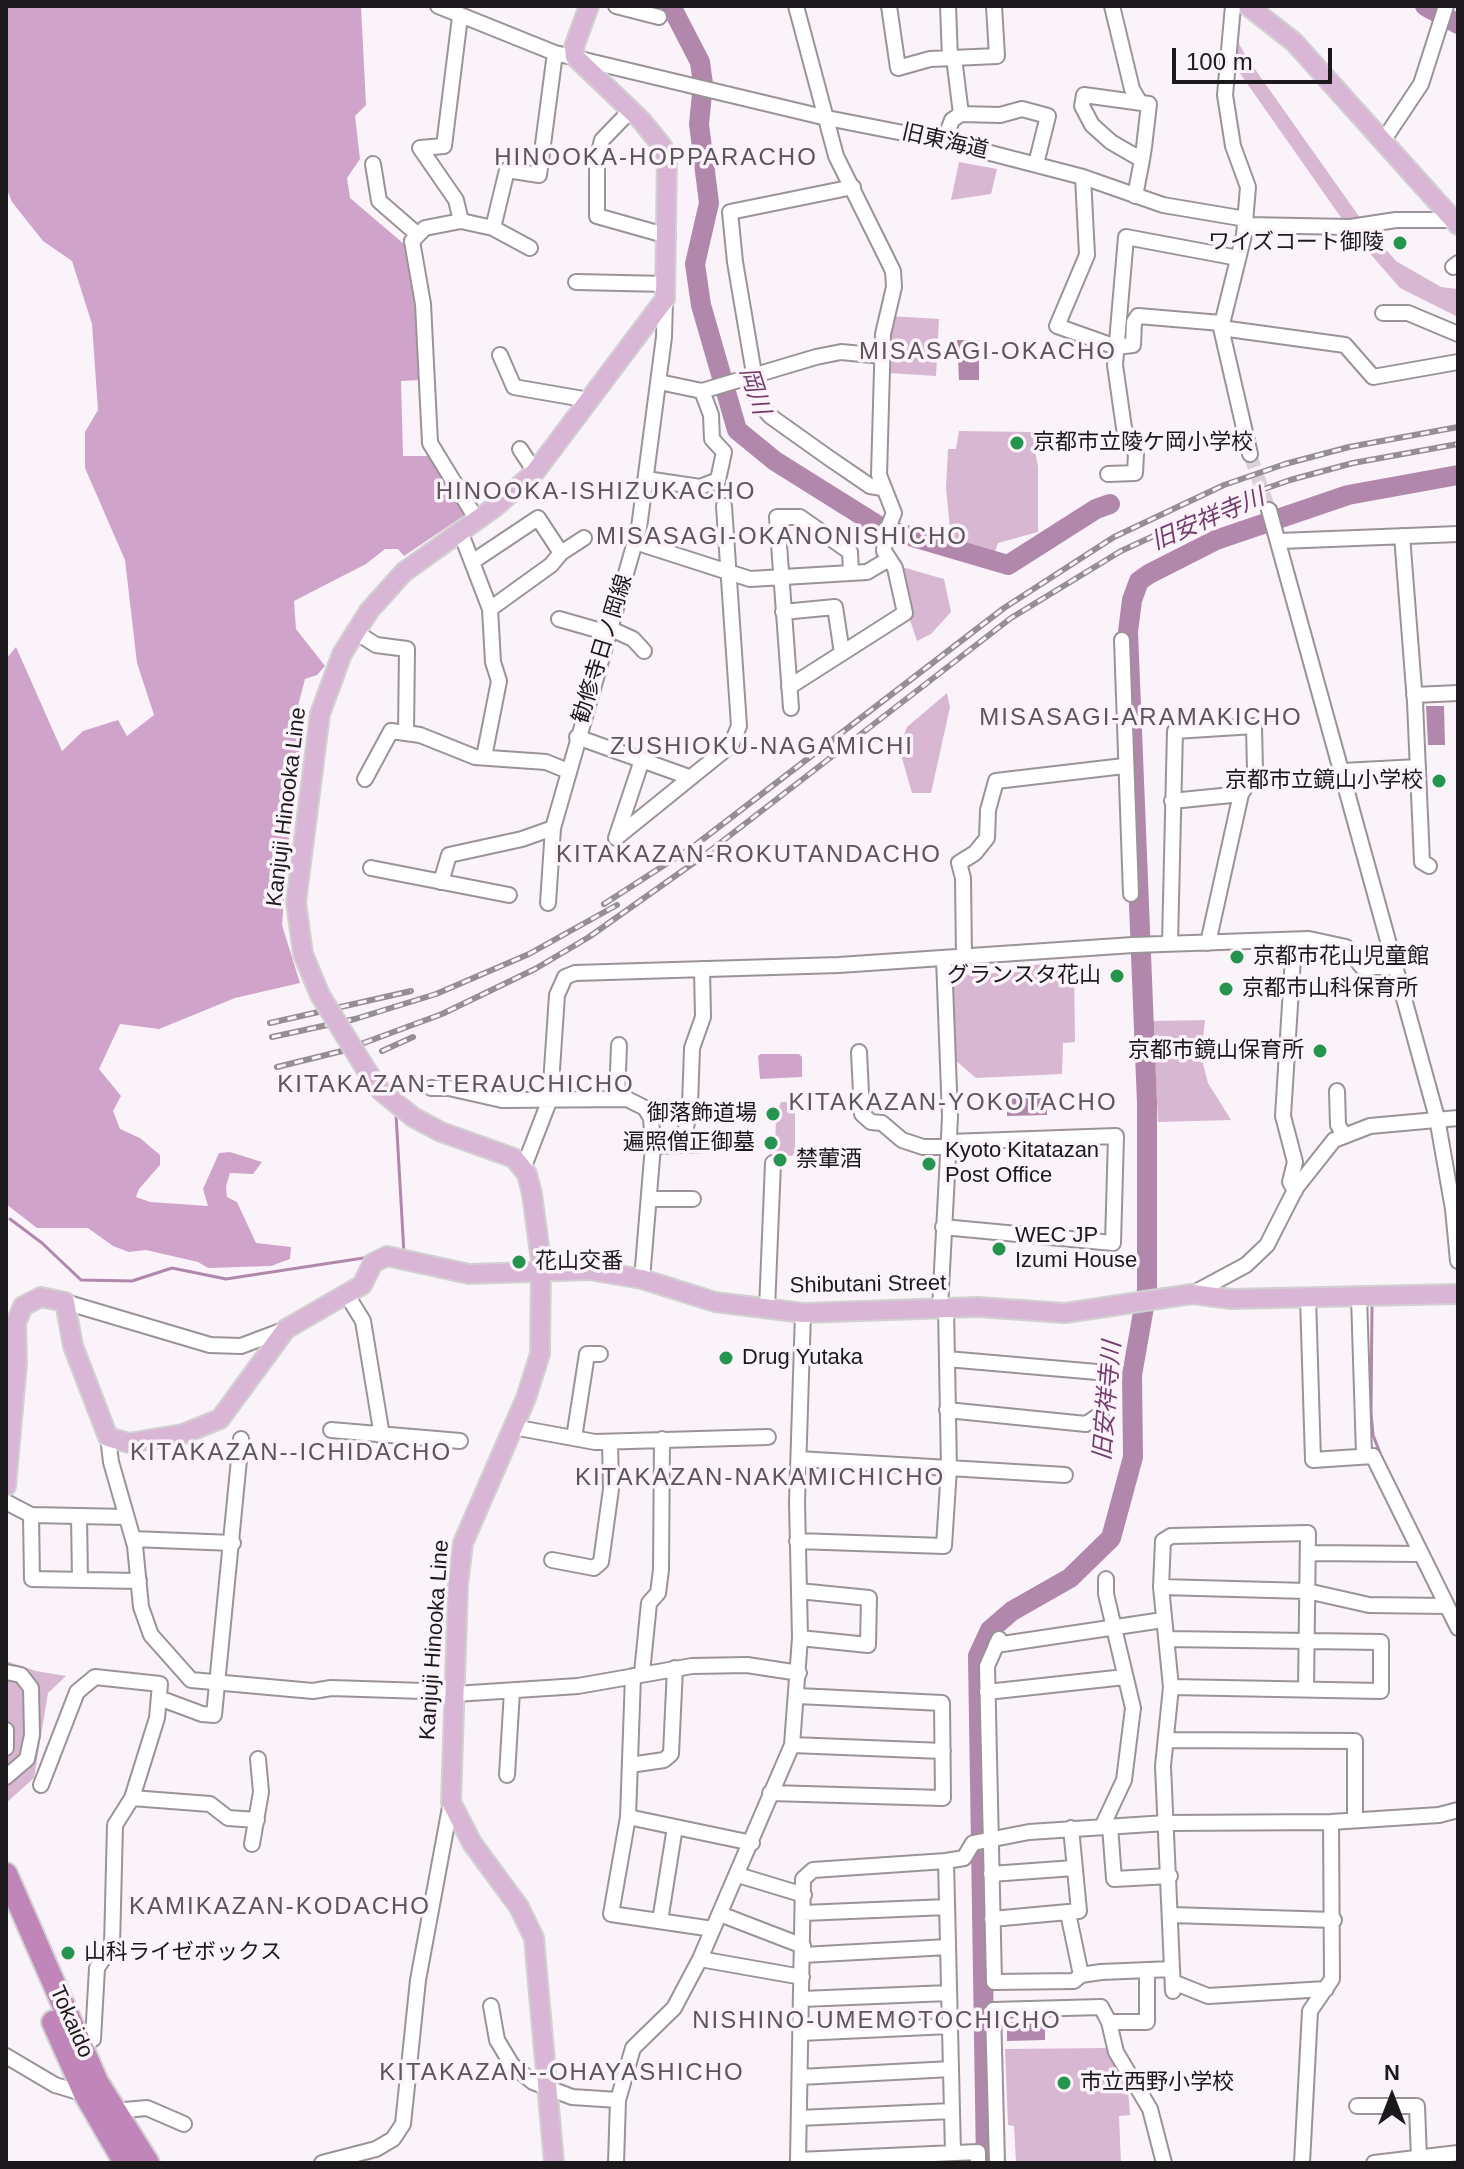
<!DOCTYPE html>
<meta charset="utf-8">
<style>
body{margin:0}
#map{position:relative;width:1464px;height:2169px;overflow:hidden;background:#fbf3fa;font-family:Helvetica,sans-serif}
canvas{display:block}
.frame{position:absolute;inset:0;border:8px solid #1c191c;pointer-events:none}
.north{position:absolute;left:1352px;top:2057px;width:80px;height:80px;-webkit-text-stroke:6px #fbf3fa;paint-order:stroke;rotate:0deg;font-size:22px;font-weight:700;line-height:32px;text-align:center;color:#1c191c}
.north::after{content:'';display:block;margin:auto;width:28px;height:36px;background:#1c191c;clip-path:polygon(50% 0,100% 100%,50% 72%,0 100%)}
.scale{position:absolute;left:1172px;top:48px;width:160px;height:36px;box-sizing:border-box;border:4px solid #1c191c;border-top:0;padding-left:10px;font-size:24px;line-height:28px;white-space:nowrap;color:#1c191c;-webkit-text-stroke:6px #fbf3fa;paint-order:stroke}
</style>
<div id="map">
<canvas width="1464" height="2169"></canvas>
<div class="frame"></div>
<div class="north">N</div>
<div class="scale">100 m</div>
</div>
<script>
const g = document.querySelector('canvas').getContext('2d');
g.lineJoin = 'round';
function fill(path, color) { g.fillStyle = color; g.fill(path, 'evenodd'); }
const shape = rows => new Path2D(rows.map(r => 'M' + r).join(''));
function trace(path, color, width, dash) { g.strokeStyle = color; g.lineWidth = width; g.lineCap = dash ? 'butt' : 'round'; g.setLineDash(dash || []); g.stroke(path); }
function drawText(font, color, halo, rows, align = 'center') {
  g.font = font + ' Helvetica,"Noto Sans JP",sans-serif'; g.lineWidth = 7; g.setLineDash([]); g.textBaseline = 'middle'; g.strokeStyle = halo; g.fillStyle = color; for (const [text, x, y, turn = 0] of rows) {
    g.save(); g.translate(x, y); g.rotate((+turn || 0) * Math.PI / 180); g.textAlign = isNaN(turn) ? turn : align; if (halo) g.strokeText(text, 0, 0); g.fillText(text, 0, 0); g.restore();
  }
}
fill(shape([
 [1230,28,1247,58,1363,222,1347,226,1239,72,1229,56],
 [959,162,997,169,991,194,951,200],
 [1367,228,1396,261,1441,287,1458,289,1458,317,1400,288,1353,234],
 [890,316,939,319,936,376,888,373],
 [959,431,1032,432,1038,467,1038,532,998,543,995,552,951,539,946,488,948,449,956,449],
 [902,567,944,579,951,612,931,634,917,641,901,593],
 [947,693,950,707,931,793,912,793,899,748,907,727],
 [1074,963,1075,1042,1063,1043,1062,1074,976,1078,955,1060,952,980,960,975,1030,971,1030,965],
 [1205,1020,1201,1056,1208,1083,1231,1120,1158,1122,1153,1021],
 [781,1102,795,1102,795,1156,779,1155,775,1151,776,1114],
 [6,1661,36,1671,66,1676,48,1693,34,1778,6,1803],
 [1107,2048,1128,2089,1130,2115,1119,2116,1121,2163,1016,2163,1014,2126,1008,2125,1005,2049]
]), '#d8b7d3');
fill(shape([
 [6,6,361,6,366,105,355,116,360,159,347,178,350,198,404,244,414,297,419,380,401,381,403,456,429,456,465,515,404,556,398,549,385,549,366,564,294,601,296,629,325,666,317,675,305,679,298,706,304,720,292,799,282,925,300,983,235,998,159,1029,120,1024,99,1069,121,1096,113,1111,120,1129,140,1138,160,1155,160,1165,139,1189,136,1197,150,1202,208,1206,203,1189,219,1153,230,1152,262,1162,253,1174,230,1173,226,1186,227,1197,237,1202,256,1243,291,1247,290,1259,271,1266,208,1268,198,1262,146,1250,129,1252,113,1246,88,1228,37,1228,6,1204,6,659,16,647,62,751,83,731,118,720,127,736,154,715,137,663,125,560,85,468,85,432,98,410,92,324,72,261,43,241,12,202,6,187],
 [761,1054,799,1054,802,1057,802,1077,760,1079,758,1056]
]), '#d0a4ca');
fill(shape([
 [957,340,979,340,979,380,959,380],
 [1426,706,1444,706,1445,745,1428,745],
 [1047,1095,1047,1115,1007,1116,1007,1097],
 [1045,2021,1045,2040,1007,2041,1007,2022]
]), '#b187ab');
trace(shape([
 [396,1114,404,1254],
 [10,1219,42,1243,81,1280,132,1281,172,1268,226,1279,370,1257],
 [1372,1305,1371,1413,1373,1435,1380,1453],
 [1436,2163,1446,2161]
]), '#b187ab', 3);
trace(shape([
 [671,6,700,62,703,84,699,124,709,203,695,264,701,305,737,430,775,461,882,528,1008,565,1096,509,1110,504],
 [1425,6,1458,24],
 [986,2163,978,1656,990,1630,1012,1611,1070,1578,1111,1538,1133,1457,1132,1375,1147,1290,1147,1103,1128,632,1132,600,1139,581,1149,574,1216,540,1348,495,1458,475]
]), '#b187ab', 20);
trace(shape([
 [1250,454,1269,510]
]), '#dad2d9', 14, [14, 7]);
const minor = shape([
 [438,6,555,53,827,118,944,141,1083,177,1163,205,1246,219],
 [616,6,659,17],
 [889,6,898,68,930,59,997,56,994,6],
 [948,6,950,58],
 [1112,6,1132,89,1139,101],
 [1233,6,1225,95,1233,146,1248,187,1244,235,1221,328,1250,454],
 [460,17,444,146,420,148,456,200,461,221],
 [631,110,602,140,597,160,597,216,668,236],
 [961,114,1000,115,1022,109,1048,116,1036,164],
 [944,141,952,120,961,114,954,58],
 [1383,141,1421,84,1446,6],
 [373,164,379,201,417,234],
 [1083,177,1087,255,1057,326,1116,347,1133,345,1134,322,1138,316,1221,323],
 [853,187,730,212,735,262,759,403,770,416,829,458,870,486,882,488],
 [1135,196,1142,160,1144,147,1149,104,1084,95,1082,106,1092,125,1111,142,1142,160],
 [1246,225,1350,227,1396,220,1453,220],
 [493,228,507,170,539,175,555,53],
 [1453,267,1458,263],
 [576,282,667,284],
 [1383,313,1408,313,1458,334],
 [1221,328,1345,345,1373,377,1458,362],
 [500,355,514,387,589,400],
 [659,382,702,391,816,357,841,352,883,356],
 [520,449,535,472],
 [1108,474,1135,473,1136,454,1124,428,1115,365,1126,237,1238,258],
 [646,479,700,487,718,480,724,452,712,439,711,415,702,391],
 [1269,510,1437,1118,1453,1209,1458,1261],
 [477,520,430,443,423,304,412,241,425,228,461,221,493,228,530,248],
 [460,531,490,609,493,662,499,681,484,757],
 [1402,536,1415,702,1422,862,1429,866],
 [1280,541,1458,534],
 [635,542,750,579,867,572,889,559],
 [561,553,584,538],
 [472,562,538,518,561,553,551,565,490,609],
 [783,612,835,607,842,653],
 [559,619,608,633],
 [609,628,633,639,644,651],
 [354,631,376,645,407,649,406,733],
 [1122,640,1131,894],
 [789,687,905,613,895,568,884,551,885,535,894,513,879,475,883,334,894,287,893,271,836,156,796,6],
 [1414,695,1458,693],
 [791,708,777,517,800,517,850,552,851,573],
 [577,737,689,777],
 [642,760,616,838,731,745,739,726,724,506],
 [1343,771,1418,767],
 [365,779,391,731,420,735,475,757,546,762,568,771],
 [1172,801,1241,794],
 [371,868,509,895],
 [441,882,449,855,522,839,553,828],
 [548,903,553,828,639,528,664,337,665,299],
 [1294,941,1283,1116,1295,1162,1290,1182,1295,1191],
 [1170,943,1175,731,1254,726,1255,771,1241,794,1208,943],
 [964,957,963,878,959,863,975,853,987,838,988,810,996,781,1124,766],
 [859,1052,862,1114,871,1122,882,1123,902,1140,923,1147,946,1147],
 [431,1088,449,1088,502,1100,627,1099,645,1108,651,1118,653,1146,642,1279],
 [1337,1091,1338,1125,1344,1135],
 [617,1098,619,1045],
 [683,1145,690,1105,692,1048,703,1017,702,969],
 [653,1146,703,1144],
 [523,1169,550,1099,557,995,565,977,575,973,839,965,1133,945,1309,939,1346,947,1362,967,1395,967],
 [650,1199,693,1199],
 [943,1227,1113,1243,1116,1136,949,1142],
 [1192,1294,1246,1265,1267,1245,1296,1188,1334,1140,1370,1126,1458,1118],
 [347,1295,363,1321,382,1436],
 [1359,1296,1364,1454],
 [1308,1297,1313,1460,1373,1456,1458,1628],
 [65,1302,210,1345,241,1346,286,1329],
 [940,1308,950,1117,944,958],
 [767,1309,773,1163],
 [947,1359,1097,1372],
 [947,1410,1086,1424,1101,1414],
 [513,1427,595,1442,768,1437],
 [331,1430,460,1441],
 [108,1437,111,1462,135,1546,141,1607,151,1635,191,1680,313,1691,331,1688,455,1692],
 [574,1438,587,1354,600,1354],
 [799,1459,1065,1475],
 [6,1502,31,1515,32,1579,139,1581],
 [31,1515,126,1517],
 [79,1516,80,1580],
 [133,1539,233,1543],
 [797,1541,944,1546,949,1468,946,1308],
 [1309,1553,1421,1554],
 [552,1560,594,1568,601,1562,611,1489,610,1442],
 [1161,1587,1307,1591,1369,1605,1446,1606],
 [799,1591,869,1598,868,1645,800,1638],
 [999,1639,987,1666,994,1982,1074,1981,1081,1975,1101,1972,1172,1969],
 [1167,1639,1381,1642,1381,1691,1171,1687],
 [996,1645,1163,1620],
 [6,1672,21,1675,31,1688,32,1735,27,1759,6,1777],
 [642,1673,649,1603,658,1593,661,1570,662,1439],
 [633,1676,628,1817,611,1914,713,1929],
 [987,1692,1125,1677],
 [455,1694,578,1686,692,1666,747,1665,799,1673],
 [159,1698,202,1714,214,1715,241,1439],
 [6,1730,6,1748],
 [1168,1740,1355,1741,1355,1819],
 [792,1745,943,1751],
 [630,1765,664,1760,671,1754,675,1668],
 [507,1775,512,1691],
 [41,1785,77,1692,95,1677,160,1684,157,1718,132,1798,115,1825,112,1946,97,1968,93,2039,81,2046],
 [770,1793,943,1798,942,1703,798,1696],
 [132,1798,210,1804,228,1818,257,1820],
 [628,1817,752,1843],
 [1110,1826,1114,1879,1170,1876],
 [1102,1827,1124,1780,1133,1708,1106,1594,1106,1579],
 [252,1844,261,1792,258,1759],
 [946,1861,953,2153],
 [991,1874,1074,1868],
 [738,1875,804,1895],
 [803,1913,947,1907],
 [1068,1913,1081,1975],
 [720,1914,803,1946],
 [1171,1915,1334,1920],
 [992,1919,1079,1911,1071,1828],
 [660,1921,675,1827],
 [803,1955,948,1947],
 [700,1959,802,1977],
 [1173,1982,1208,1996,1326,1989],
 [1173,1991,1163,1766,1171,1687,1161,1587,1163,1541,1171,1536,1308,1533,1306,1689],
 [802,1999,949,1993],
 [491,2006,497,2040,512,2065,533,2082,572,2097,618,2100],
 [1109,2022,1147,2022,1147,1970],
 [801,2033,949,2026],
 [6,2056,55,2085,85,2094],
 [800,2077,951,2069],
 [1357,2106,1417,2106,1419,2159],
 [113,2111,147,2108,184,2124],
 [799,2118,952,2111],
 [322,2163,376,2149,393,2139,403,2124,418,1980,451,1802],
 [616,2163,618,2100,633,2048,674,2008,700,1959,792,1745,800,1638,797,1502,803,1313],
 [978,2163,978,2152,798,2160,803,1879,813,1870,946,1861,964,1858,973,1843,1029,1832,1166,1823,1331,1822,1439,1815,1458,1810],
 [997,2163,993,2010,1101,2007,1109,2022,1116,2052,1150,2109,1164,2163],
 [1302,2163,1310,2011,1332,1979,1331,1822],
 [1374,2163,1458,2153]
]);
const major = shape([
 [1248,6,1294,42,1458,225],
 [320,995,303,954,296,902,320,714,342,654,369,611,404,572,495,507,535,472,665,299,667,157,662,146,641,120,575,57,574,47,589,6],
 [367,1071,381,1091,413,1117,441,1132,514,1158,527,1174,532,1194,541,1261,540,1354,526,1398,463,1543,458,1585,451,1802,472,1843,519,1907,534,1938,554,2163],
 [6,1486,17,1363,16,1323,23,1306,41,1297,65,1302,73,1346,108,1437,129,1443,183,1434,220,1419,286,1329,362,1285,373,1263,387,1256,469,1274,589,1270,642,1279,715,1302,803,1313,978,1307,1065,1313,1192,1294,1231,1299,1458,1294]
]);
const highway = shape([
 [6,1874,97,2082,148,2163],
 [53,2022,85,2094,125,2163]
]);
trace(minor, '#9a9398', 18);
trace(major, '#d2d1d2', 22);
trace(highway, '#d2d1d2', 26);
trace(minor, '#fff', 14);
trace(major, '#d9b6d5', 18);
trace(highway, '#c086b9', 22);
const rail = shape([
 [604,904,694,846,1004,608,1114,537,1224,485,1285,464,1349,447,1458,427],
 [270,1023,411,991],
 [272,1037,355,1019,436,994,529,954,617,905],
 [382,1051,413,1037],
 [277,1067,342,1051,442,1014,535,969,589,937,702,857,1011,618,1121,551,1230,501,1290,480,1353,463,1458,444]
]);
trace(rail, '#958f94', 6);
trace(rail, '#fbf3fa', 3, [9]);
const majorBridge = shape([
 [320,995,367,1071]
]);
trace(majorBridge, '#d2d1d2', 22, []);
trace(majorBridge, '#d9b6d5', 18);
for (const [x, y, r, color] of [
 [1400,243,8,"#24944e"],
 [1017,443,8,"#24944e"],
 [1439,781,8,"#24944e"],
 [1237,957,8,"#24944e"],
 [1117,976,8,"#24944e"],
 [1226,989,8,"#24944e"],
 [1320,1051,8,"#24944e"],
 [773,1114,8,"#24944e"],
 [771,1143,8,"#24944e"],
 [780,1160,8,"#24944e"],
 [929,1164,8,"#24944e"],
 [999,1249,8,"#24944e"],
 [519,1262,8,"#24944e"],
 [726,1358,8,"#24944e"],
 [68,1953,8,"#24944e"],
 [1064,2083,8,"#24944e"]
]) { const dot = new Path2D(); dot.arc(x, y, r, 0, 2 * Math.PI); g.fillStyle = color; g.fill(dot); trace(dot, '#fbf3fa', 3); }
drawText('22px', '#1c191c', '#fbf3fa', [
 ["旧東海道",945,142,13],
 ["勧修寺日ノ岡線",603,649,-73],
 ["Kanjuji Hinooka Line",287,807,-83],
 ["Shibutani Street",868,1285,-1],
 ["Kanjuji Hinooka Line",435,1640,-86],
 ["Tokaido",71,2022,66]
]);
drawText('22px', '#1c191c', '#fbf3fa', [
 ["ワイズコート御陵",1384,243,"right"],
 ["京都市立陵ケ岡小学校",1033,443],
 ["京都市立鏡山小学校",1423,781,"right"],
 ["京都市花山児童館",1253,957],
 ["グランスタ花山",1101,976,"right"],
 ["京都市山科保育所",1242,989],
 ["京都市鏡山保育所",1304,1051,"right"],
 ["御落飾道場",757,1114,"right"],
 ["遍照僧正御墓",755,1143,"right"],
 ["Kyoto Kitatazan",945,1151],
 ["Post Office",945,1176],
 ["禁葷酒",796,1160],
 ["WEC JP",1015,1236],
 ["Izumi House",1015,1261],
 ["花山交番",535,1262],
 ["Drug Yutaka",742,1358],
 ["山科ライゼボックス",84,1953],
 ["市立西野小学校",1080,2083]
], 'left');
g.letterSpacing = '2px';
drawText('24px', '#5c555b', '#fbf3fa', [
 ["HINOOKA-HOPPARACHO",656,158],
 ["MISASAGI-OKACHO",988,352],
 ["HINOOKA-ISHIZUKACHO",596,492],
 ["MISASAGI-OKANONISHICHO",782,537],
 ["MISASAGI-ARAMAKICHO",1141,718],
 ["ZUSHIOKU-NAGAMICHI",762,747],
 ["KITAKAZAN-ROKUTANDACHO",749,855],
 ["KITAKAZAN-TERAUCHICHO",456,1085],
 ["KITAKAZAN-YOKOTACHO",953,1103],
 ["KITAKAZAN--ICHIDACHO",291,1453],
 ["KITAKAZAN-NAKAMICHICHO",760,1478],
 ["KAMIKAZAN-KODACHO",280,1907],
 ["NISHINO-UMEMOTOCHICHO",877,2021],
 ["KITAKAZAN--OHAYASHICHO",562,2073]
]);
g.letterSpacing = '0px';
drawText('italic 24px', '#733c6d', '#fbf3fa', [
 ["岡川",754,391,72],
 ["旧安祥寺川",1208,520,-23],
 ["旧安祥寺川",1108,1401,-85]
]);
</script>
